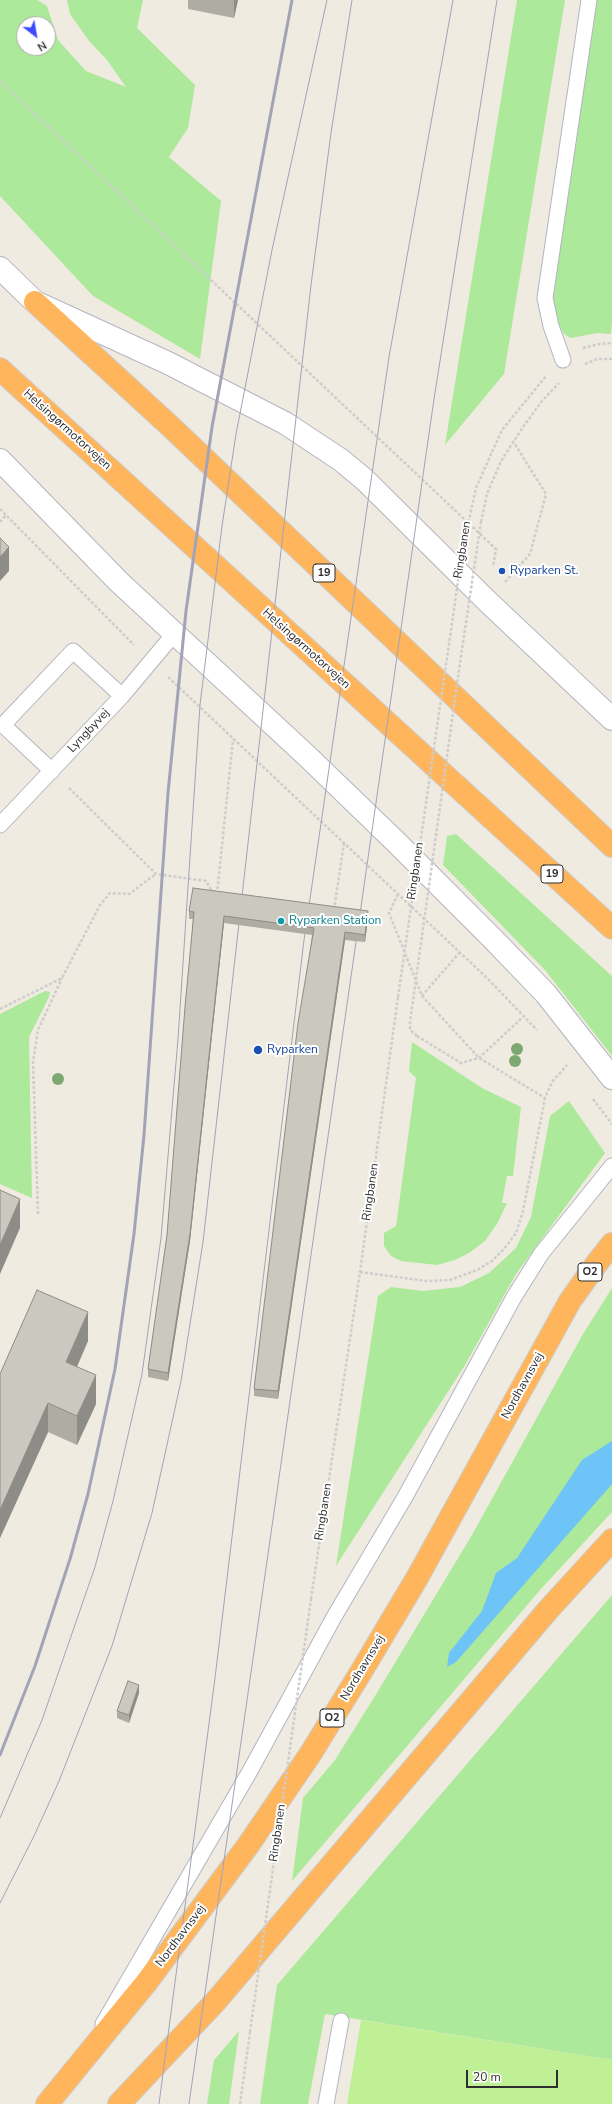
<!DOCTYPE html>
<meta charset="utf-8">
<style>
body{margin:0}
#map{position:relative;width:612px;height:2104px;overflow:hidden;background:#f0ebe0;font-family:"Nunito Sans",sans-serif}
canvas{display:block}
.north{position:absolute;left:16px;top:16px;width:40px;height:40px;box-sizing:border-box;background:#fff;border:1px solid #ababab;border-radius:50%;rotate:149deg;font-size:11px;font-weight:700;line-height:16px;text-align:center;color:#2e2e2e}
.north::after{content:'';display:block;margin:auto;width:14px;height:18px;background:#3d4bff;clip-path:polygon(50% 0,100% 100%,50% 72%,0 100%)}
.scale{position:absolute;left:466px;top:2070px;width:92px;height:18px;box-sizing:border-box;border:2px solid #2e2e2e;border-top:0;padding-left:5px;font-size:12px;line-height:14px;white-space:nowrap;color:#2e2e2e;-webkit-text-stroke:3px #fff;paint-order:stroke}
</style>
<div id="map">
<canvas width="612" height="2104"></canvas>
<div class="north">N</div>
<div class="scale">20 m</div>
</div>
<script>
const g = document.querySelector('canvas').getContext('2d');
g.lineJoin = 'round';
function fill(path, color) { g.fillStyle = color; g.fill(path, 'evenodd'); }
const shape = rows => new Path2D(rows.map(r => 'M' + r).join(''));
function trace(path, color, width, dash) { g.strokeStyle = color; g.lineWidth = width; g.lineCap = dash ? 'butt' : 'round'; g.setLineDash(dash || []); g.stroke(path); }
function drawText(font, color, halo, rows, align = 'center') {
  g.font = font + ' "Nunito Sans",sans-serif'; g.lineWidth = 4; g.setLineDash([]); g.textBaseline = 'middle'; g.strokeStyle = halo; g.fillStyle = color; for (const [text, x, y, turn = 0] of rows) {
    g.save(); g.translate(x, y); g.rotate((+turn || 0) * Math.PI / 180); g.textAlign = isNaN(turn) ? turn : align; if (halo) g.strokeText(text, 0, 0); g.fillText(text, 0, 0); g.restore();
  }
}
fill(shape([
 [0,0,37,0,47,6,58,40,86,71,126,87,107,60,89,41,70,14,67,0,143,0,137,28,195,85,188,128,169,157,221,201,200,359,93,296,0,196],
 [24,24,48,24,48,48,24,48],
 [517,0,565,0,504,374,445,445],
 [596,0,612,0,612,321,611,334,597,333,571,338,564,334,559,325,553,302,553,288],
 [456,834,612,976,612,1056,545,970,443,865,447,836],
 [45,991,50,992,49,997,29,1037,32,1198,0,1184,0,1014],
 [412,1042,482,1088,521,1107,513,1176,507,1176,502,1203,507,1203,497,1224,485,1241,469,1253,455,1260,437,1265,401,1261,391,1256,384,1246,384,1233,396,1226,416,1078,409,1071],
 [569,1101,605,1153,516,1274,465,1365,336,1566,378,1296,391,1287,423,1291,460,1287,489,1273,516,1248,531,1217,550,1116],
 [612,1288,612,1512,540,1590,292,1881,303,1798,335,1760,375,1696,472,1535,583,1334],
 [612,1595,612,2060,325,2014,308,2104,260,2104,277,1985],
 [239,2031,229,2104,207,2104,214,2060]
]), '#ace99a');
fill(shape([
 [361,2020,612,2060,612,2104,347,2104]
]), '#bff095');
fill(shape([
 [612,1441,612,1484,456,1662,447,1667,449,1653,482,1611,496,1573,517,1558,582,1460]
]), '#6ec3f7');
const lane = shape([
 [563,360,551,326,545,298,589,0],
 [52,771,3,725,73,651,122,696],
 [0,825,122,696,174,634],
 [103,2024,250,1771,334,1617,405,1497,514,1297,541,1254,612,1166],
 [326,2104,341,2021]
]);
const secondary = shape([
 [0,268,35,302,168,363,285,423,341,460,365,480,487,601,612,719],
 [0,460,119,582,307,756,396,842,492,938,546,994,612,1078]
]);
const highway = shape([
 [35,302,170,426,612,846],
 [0,369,612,928],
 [47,2104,146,1983,249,1844,311,1753,361,1672,417,1578,570,1301,597,1263,612,1244],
 [119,2104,216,2001,548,1610,612,1540]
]);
trace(lane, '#b4b4c2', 17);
trace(secondary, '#b4b4c2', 24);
trace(highway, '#cdcdcd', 24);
trace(shape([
 [0,81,496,549,493,567],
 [583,348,600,344,612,343],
 [585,364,597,359,612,359],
 [492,452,502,430,546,376],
 [0,509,134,645],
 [0,522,6,515],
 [481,522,487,494,501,461,523,427,542,401,559,383],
 [505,582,530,554,546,494,513,441],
 [168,677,488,979,537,1030],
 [69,788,156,874,206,881,213,893],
 [217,894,233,739],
 [398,894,389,913,422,996,479,1058,545,1098],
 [334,910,344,843],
 [422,996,460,952],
 [0,1009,62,978,100,905,110,893,129,894,156,874],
 [417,1036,461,1063,479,1058,524,1016],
 [593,1099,612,1124],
 [38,1214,33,1062,38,1030,62,978],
 [360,1272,427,1281,450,1280,477,1270,492,1261,504,1249,516,1233,523,1211,545,1098,552,1082,567,1065],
 [311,1599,360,1272,398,997],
 [240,2104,250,2032]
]), '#cdcdcd', 2.5, [3, 2]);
trace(lane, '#fff', 15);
trace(secondary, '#fff', 22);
trace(highway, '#ffb55b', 22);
trace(shape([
 [0,1818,42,1720,95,1567,113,1501,142,1374,161,1238,178,1039,200,705,222,526,236,434,272,250,327,0],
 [0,1903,34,1836,59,1781,112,1646,152,1513,181,1381,203,1242,311,285,331,133,352,0],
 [159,2104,215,1678,304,940,389,357,453,0],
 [189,2104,434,399,497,0]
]), '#a2a2b9', 1);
trace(shape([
 [0,1755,35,1666,70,1559,88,1494,115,1369,134,1234,144,1135,168,793,186,611,212,427,292,0]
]), '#a2a2b9', 3);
trace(shape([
 [398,997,463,547,476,488,492,452],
 [417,1036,410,1030,410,1022,460,663,481,522],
 [250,2032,311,1599]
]), '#cdcdcd', 2.5, [3, 2]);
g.fillStyle = '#7da871';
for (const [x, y] of [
 [517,1049],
 [515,1061],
 [58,1079]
]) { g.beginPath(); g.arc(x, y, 6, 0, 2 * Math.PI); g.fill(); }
fill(shape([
 [188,0,238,0,234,18,188,9],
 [189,911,368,919,365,942,345,940,278,1399,254,1396,254,1389,312,935,224,923,190,1241,168,1381,148,1377,148,1369,167,1235,193,919,189,919],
 [88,1341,77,1367,96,1404,77,1445,48,1432,0,1538,0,1374],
 [139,1693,129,1723,117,1718,117,1711]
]), '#afaca4');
fill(shape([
 [234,0,238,0,234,18],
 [9,547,9,571,0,581,0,557],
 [368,911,368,919,365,942,365,935],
 [224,916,224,923,190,1241,168,1381,168,1373],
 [345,932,345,940,278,1399,278,1391],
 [20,1199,20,1228,0,1274,0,1245],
 [88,1312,88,1341,66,1391,66,1362],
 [96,1375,96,1404,77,1445,77,1416],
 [48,1403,48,1432,0,1538,0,1510],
 [139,1685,139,1693,129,1723,129,1715]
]), '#8e8c86');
const building = shape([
 [0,538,9,547,0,557,0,538],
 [193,888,368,911,365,935,345,932,278,1391,254,1389,298,1023,314,928,224,916,190,1234,168,1373,148,1369,167,1235,185,1007,194,912,189,911,193,888],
 [0,1190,20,1199,0,1245,0,1190],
 [37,1290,88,1312,66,1362,96,1375,77,1416,48,1403,0,1510,0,1374,37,1290],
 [128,1681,139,1685,129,1715,117,1711,128,1681]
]);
fill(building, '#cbc8bf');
trace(building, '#8e8c86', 1);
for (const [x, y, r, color] of [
 [502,571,4,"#1a4fb4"],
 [281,921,4,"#0f9aa8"],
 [258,1050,5,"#1a4fb4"]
]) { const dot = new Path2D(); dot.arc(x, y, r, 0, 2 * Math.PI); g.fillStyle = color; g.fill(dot); trace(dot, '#fff', 1.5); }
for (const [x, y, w] of [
 [324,573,22],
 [552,874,22],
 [590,1272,24],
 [332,1718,24]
]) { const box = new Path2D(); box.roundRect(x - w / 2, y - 9, w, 18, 3); g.fillStyle = '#fff'; g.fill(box); trace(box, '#2e2e2e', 1); }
drawText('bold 11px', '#2e2e2e', null, [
 ["19",324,573],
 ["19",552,874],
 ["O2",590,1272],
 ["O2",332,1718]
]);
drawText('12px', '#2e2e2e', '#fff', [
 ["Helsingørmotorvejen",67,430,42],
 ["Ringbanen",463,550,-81],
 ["Helsingørmotorvejen",306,649,42],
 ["Lyngbyvej",89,731,-47],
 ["Ringbanen",416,871,-82],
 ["Ringbanen",371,1192,-82],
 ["Nordhavnsvej",523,1386,-61],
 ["Ringbanen",324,1512,-81],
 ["Nordhavnsvej",363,1668,-59],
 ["Ringbanen",278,1833,-82],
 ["Nordhavnsvej",181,1936,-53]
]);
drawText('12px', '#164399', '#fff', [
 ["Ryparken St.",510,571],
 ["Ryparken",267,1050]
], 'left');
drawText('12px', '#0d838f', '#fff', [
 ["Ryparken Station",289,921]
], 'left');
</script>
